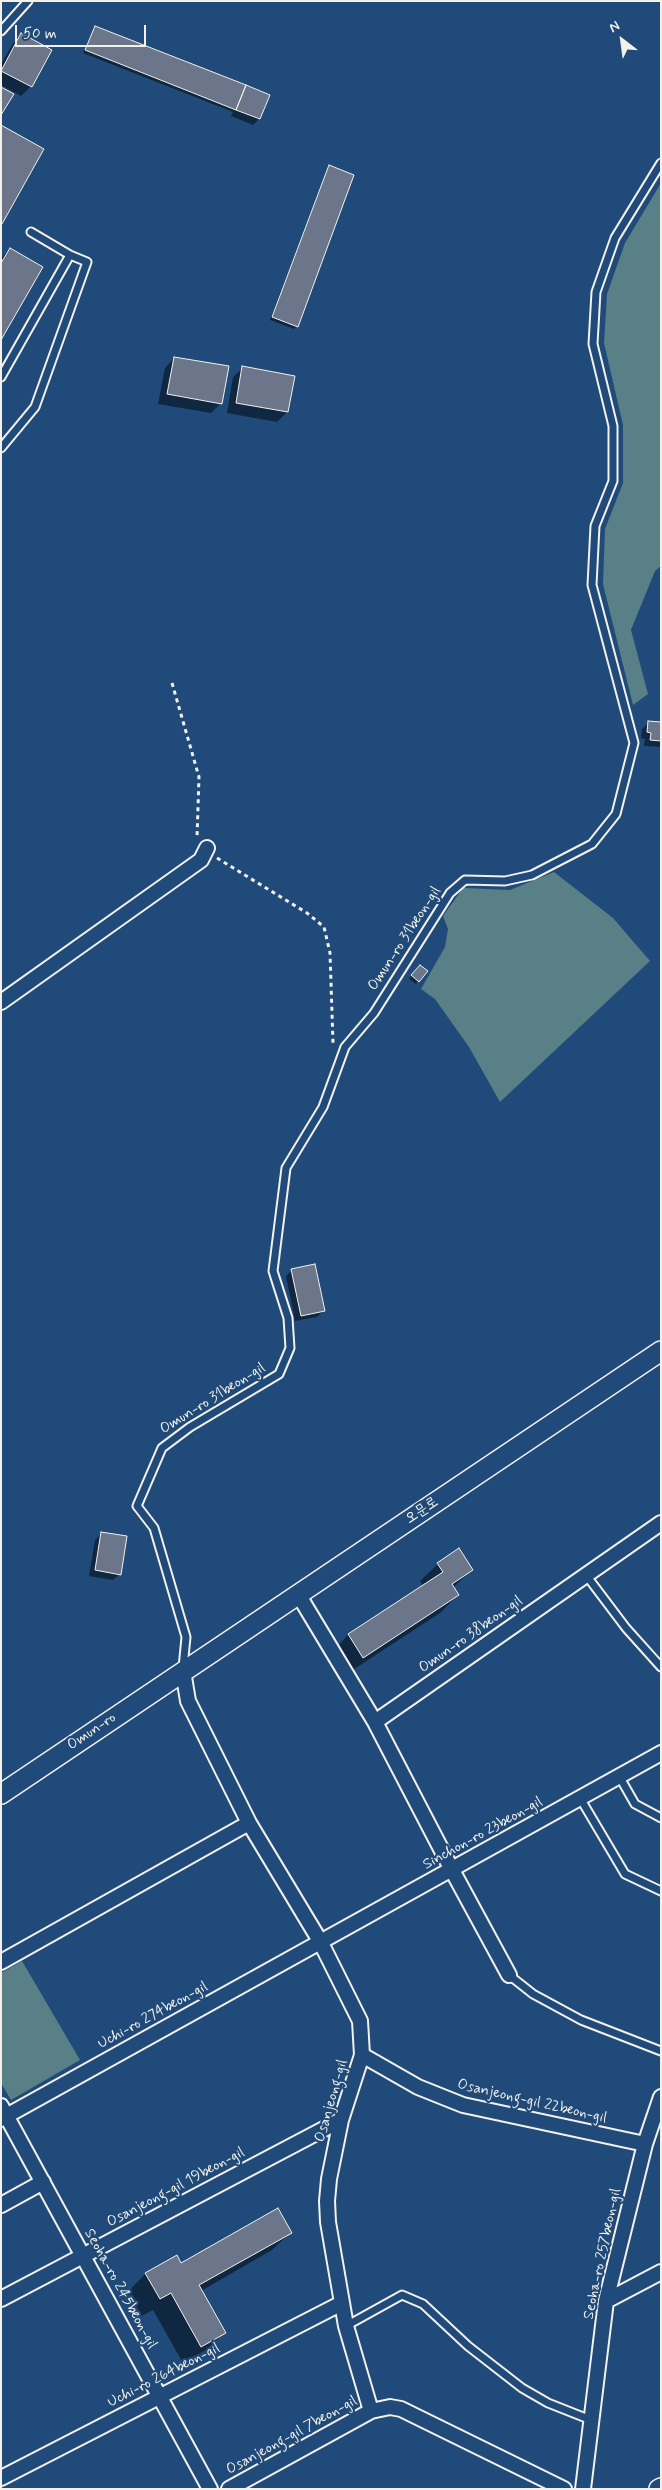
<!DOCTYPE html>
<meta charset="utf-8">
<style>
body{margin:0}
#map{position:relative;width:662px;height:2490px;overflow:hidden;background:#1f4a7a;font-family:Mynerve,sans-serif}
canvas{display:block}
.frame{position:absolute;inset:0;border:2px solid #f4f1e8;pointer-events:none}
.north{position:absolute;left:597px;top:15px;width:50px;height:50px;-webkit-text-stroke:4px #1f4a7a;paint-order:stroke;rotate:330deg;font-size:14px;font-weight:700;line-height:20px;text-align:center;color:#f4f1e8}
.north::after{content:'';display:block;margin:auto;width:18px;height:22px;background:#f4f1e8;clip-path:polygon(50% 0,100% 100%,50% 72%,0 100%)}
.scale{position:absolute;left:15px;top:25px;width:131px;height:22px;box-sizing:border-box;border:2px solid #f4f1e8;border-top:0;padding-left:6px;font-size:15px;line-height:18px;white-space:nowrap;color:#f4f1e8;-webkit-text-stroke:4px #1f4a7a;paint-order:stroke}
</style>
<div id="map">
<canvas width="662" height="2490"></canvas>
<div class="frame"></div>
<div class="north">N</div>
<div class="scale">50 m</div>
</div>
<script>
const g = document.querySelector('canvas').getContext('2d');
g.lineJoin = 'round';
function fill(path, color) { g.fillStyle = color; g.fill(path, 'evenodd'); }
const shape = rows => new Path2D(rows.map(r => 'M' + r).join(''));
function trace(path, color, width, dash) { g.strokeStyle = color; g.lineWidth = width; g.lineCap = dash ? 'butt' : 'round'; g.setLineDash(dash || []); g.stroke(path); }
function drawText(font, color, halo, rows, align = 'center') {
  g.font = font + ' Mynerve,"Poor Story",sans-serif'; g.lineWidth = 4.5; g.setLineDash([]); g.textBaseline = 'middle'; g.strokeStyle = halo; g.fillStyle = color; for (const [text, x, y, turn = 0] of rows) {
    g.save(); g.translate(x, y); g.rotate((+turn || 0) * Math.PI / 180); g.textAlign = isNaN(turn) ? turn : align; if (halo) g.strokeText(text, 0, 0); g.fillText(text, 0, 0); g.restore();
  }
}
fill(shape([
 [661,183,661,566,655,571,631,630,648,694,633,705,603,584,605,529,623,483,623,425,604,343,607,294,625,243],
 [554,872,613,918,650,961,500,1102,469,1047,435,999,421,989,445,947,448,929,443,916,463,888,510,890],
 [22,1961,80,2060,11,2100,1,2083,1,1973]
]), '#598086');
fill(shape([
 [95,27,269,96,259,119,253,125,231,116,233,112,83,53],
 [21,35,31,86,21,96,1,85,1,64,12,45],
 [329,166,297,326,294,329,270,320],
 [10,249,1,337,1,258],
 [174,358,221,403,211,413,158,404,165,368],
 [243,368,293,377,287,412,277,422,227,413,233,377],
 [648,723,661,723,661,747,644,746,645,739,641,738,642,729],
 [417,969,418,981,416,984,409,979],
 [292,1270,324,1310,317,1317,295,1321,286,1276],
 [102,1533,120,1574,113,1580,89,1576,95,1540],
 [438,1564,471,1570,453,1588,458,1595,440,1613,345,1675,331,1653,348,1635,423,1586,420,1581],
 [290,2233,272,2250,201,2291,224,2333,206,2350,183,2363,153,2310,142,2316,128,2292,145,2274,176,2257,181,2264]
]), '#0007');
const building = shape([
 [95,26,246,85,236,110,85,50,95,26],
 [21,33,52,50,32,87,1,71,21,33],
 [246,85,270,95,260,119,236,110,246,85],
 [1,87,14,94,1,115,1,87],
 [1,125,44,149,2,224,1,224,1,125],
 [329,165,354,175,298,327,272,317,329,165],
 [10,248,43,267,1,340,1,263,10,248],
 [174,357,229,366,222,404,167,394,174,357],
 [242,366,295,376,288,412,236,403,242,366],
 [648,721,661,722,661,741,650,740,651,733,647,732,648,721],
 [420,965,428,971,419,982,411,975,420,965],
 [315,1264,325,1311,301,1316,291,1269,315,1264],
 [101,1532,127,1536,121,1575,95,1570,101,1532],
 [459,1548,473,1570,452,1584,459,1595,363,1658,348,1634,443,1572,437,1563,459,1548],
 [278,2208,292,2233,199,2285,226,2333,201,2347,171,2293,160,2299,145,2273,177,2255,181,2263,278,2208]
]);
fill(building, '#6b768a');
trace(building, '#f4f1e8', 1);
const lane = shape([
 [1,31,28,1],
 [1,377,70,255,31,232],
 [1,448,35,407,87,262,70,255],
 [586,1575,626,1628,661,1667],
 [183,1668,186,1637,154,1528,137,1506,162,1448,190,1427,279,1374,290,1348,288,1318,273,1271,286,1168,323,1107,345,1047,374,1013,450,893,465,880,505,881,532,875,592,844,616,814,634,743,592,585,595,526,613,481,613,426,593,344,596,292,615,238,661,163],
 [619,1776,635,1804,661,1818],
 [580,1798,625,1874,661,1891],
 [509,1975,533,1994,581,2020,661,2051],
 [346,2326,402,2295,423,2304,468,2346,522,2388,548,2403,591,2420]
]);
const street = shape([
 [1,1002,201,860,207,848],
 [298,1594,375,1722,452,1870,509,1975],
 [183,1671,188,1701,249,1823,320,1941,360,2021,362,2055,341,2120,329,2179,327,2201,328,2222,346,2326,371,2411,390,2407,401,2409,564,2489],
 [375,1722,661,1523],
 [1,1962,249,1823],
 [362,2055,418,2087,463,2105,645,2144],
 [1,2106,210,2489],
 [1,2119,661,1753],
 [1,2205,43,2182],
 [1,2299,341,2120],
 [606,2301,661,2272],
 [1,2478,342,2303],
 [229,2489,371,2411],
 [583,2489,606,2301,645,2144,661,2097]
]);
const secondary = shape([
 [1,1794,661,1351],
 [659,2489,661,2488]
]);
trace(lane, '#f4f1e8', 11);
trace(street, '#f4f1e8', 18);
trace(secondary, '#f4f1e8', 22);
trace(shape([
 [172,683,199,777,197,838],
 [217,858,307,913,324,927,330,953,333,1043]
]), '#f4f1e8', 3, [4, 4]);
trace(lane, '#1f4a7a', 7);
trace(street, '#1f4a7a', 14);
trace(secondary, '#1f4a7a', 19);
drawText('15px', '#f4f1e8', '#1f4a7a', [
 ["Omun-ro 31beon-gil",405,939,-57],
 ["Omun-ro 31beon-gil",213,1399,-32],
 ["오문로",422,1511,-34],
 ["Omun-ro 38beon-gil",471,1635,-35],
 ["Omun-ro",92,1732,-34],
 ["Sinchon-ro 23beon-gil",483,1834,-29],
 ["Uchi-ro 274beon-gil",153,2016,-29],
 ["Osanjeong-gil",332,2101,-74],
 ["Osanjeong-gil 22beon-gil",532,2102,13],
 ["Osanjeong-gil 19beon-gil",176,2188,-28],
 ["Seoha-ro 257beon-gil",603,2254,-78],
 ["Seoha-ro 245beon-gil",120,2289,61],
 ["Uchi-ro 264beon-gil",164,2376,-27],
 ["Osanjeong-gil 7beon-gil",292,2436,-29]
]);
</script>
